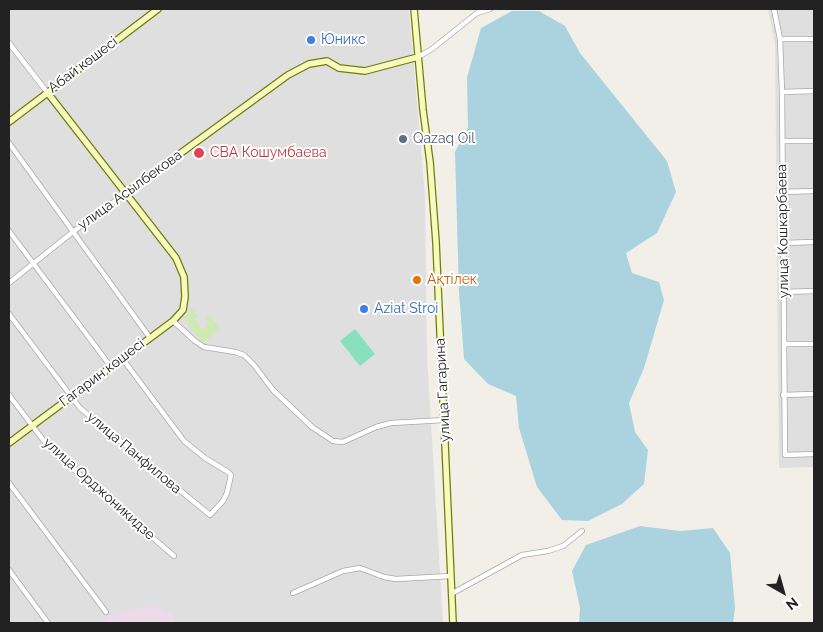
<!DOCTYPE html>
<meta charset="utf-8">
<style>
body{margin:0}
#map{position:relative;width:823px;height:632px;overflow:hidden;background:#f2efe9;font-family:Raleway,sans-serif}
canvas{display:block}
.frame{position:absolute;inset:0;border:10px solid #222;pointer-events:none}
.north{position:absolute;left:758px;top:567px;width:50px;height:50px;-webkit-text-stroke:4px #fff;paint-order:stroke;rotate:142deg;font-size:14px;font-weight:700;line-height:20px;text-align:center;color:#222}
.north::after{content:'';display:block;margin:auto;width:18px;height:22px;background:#222;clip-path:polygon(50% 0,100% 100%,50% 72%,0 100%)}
</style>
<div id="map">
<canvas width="823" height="632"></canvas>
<div class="frame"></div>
<div class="north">N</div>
</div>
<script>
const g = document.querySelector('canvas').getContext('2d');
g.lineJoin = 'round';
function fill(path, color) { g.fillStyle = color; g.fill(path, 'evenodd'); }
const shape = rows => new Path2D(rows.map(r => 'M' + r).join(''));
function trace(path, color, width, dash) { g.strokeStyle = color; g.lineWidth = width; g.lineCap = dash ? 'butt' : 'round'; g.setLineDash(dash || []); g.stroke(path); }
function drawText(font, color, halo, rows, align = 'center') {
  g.font = font + ' Raleway,sans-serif'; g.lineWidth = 4; g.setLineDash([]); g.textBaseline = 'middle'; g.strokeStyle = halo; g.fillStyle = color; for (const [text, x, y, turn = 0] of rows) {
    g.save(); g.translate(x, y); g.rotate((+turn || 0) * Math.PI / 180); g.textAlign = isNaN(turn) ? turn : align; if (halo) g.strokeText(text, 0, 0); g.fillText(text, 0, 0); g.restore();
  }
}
fill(shape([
 [9,9,409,9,425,196,427,357,443,623,9,623],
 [768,9,814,9,814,467,779,468,775,43]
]), '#e0dfdf');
fill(shape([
 [153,604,173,615,175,623,100,623,113,614]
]), '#ebdbe8');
fill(shape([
 [191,308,198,316,194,319,202,330,210,324,206,318,209,315,219,328,205,342,201,341,185,320]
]), '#cdebb0');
fill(shape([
 [355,329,375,354,360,366,340,341]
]), '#88e0be');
fill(shape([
 [512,11,539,11,565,26,580,53,667,161,676,192,657,233,626,253,632,273,659,282,664,300,644,368,629,403,635,432,648,450,644,484,622,504,588,521,562,520,537,487,519,428,516,396,488,384,464,359,459,292,455,152,468,127,467,78,481,28],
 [640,526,680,531,713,528,730,553,735,608,733,623,579,623,580,608,572,571,586,545]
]), '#aad3df');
const street = shape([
 [774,9,780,39,782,92,785,455,814,454],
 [780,39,814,39],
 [9,43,47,92],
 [418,57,432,49,477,13,490,9],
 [782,92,814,91],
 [782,141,814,141],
 [9,143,150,338],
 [782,192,814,191],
 [9,231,111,367],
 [783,243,814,242],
 [9,283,74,231,126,193],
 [783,292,814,291],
 [9,314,80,408,210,515,223,501,227,493,231,475,228,472,205,458,184,441,122,358],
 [173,321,195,341,204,347,235,352,244,355,254,365,273,390,312,427,333,441,343,442,376,427,391,423,445,420],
 [784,344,814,344],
 [9,395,50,449,174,556],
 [783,395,814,394],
 [9,483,106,612],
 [9,570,48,623],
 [293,593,343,571,360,568,384,577,396,579,451,576],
 [451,594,522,555,548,551,563,546,582,531]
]);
const secondary = shape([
 [414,9,423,110,430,162,436,242,453,623],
 [9,122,158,9],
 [126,193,288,75,309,64,327,61,339,68,365,71,418,57],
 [9,443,173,321,183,310,185,297,184,277,176,258,47,92]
]);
trace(street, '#a9a9a9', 6);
trace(secondary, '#707d05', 8);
trace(street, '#fff', 4.5);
trace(secondary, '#f7fabf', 5.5);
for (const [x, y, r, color] of [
 [311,40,5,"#3f7fe0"],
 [403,139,5,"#5c6f8a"],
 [199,153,6,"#e0444e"],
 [417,280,5,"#e8710a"],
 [364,309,5,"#3f7fe0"]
]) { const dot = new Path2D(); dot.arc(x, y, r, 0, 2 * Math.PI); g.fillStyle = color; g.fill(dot); trace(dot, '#fff', 2); }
drawText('14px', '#366cbe', '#fff', [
 ["Юникс",321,40],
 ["Aziat Stroi",374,309]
], 'left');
drawText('14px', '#222', '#fff', [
 ["Абай көшесі",83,65,-37],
 ["улица Асылбекова",130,190,-36],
 ["улица Кошкарбаева",783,231,-91],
 ["Гагарин көшесі",102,373,-37],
 ["улица Гагарина",443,390,-93],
 ["улица Панфилова",134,453,40],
 ["улица Орджоникидзе",99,489,42]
]);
drawText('14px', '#4e5e75', '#fff', [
 ["Qazaq Oil",413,139]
], 'left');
drawText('14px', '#be3a42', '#fff', [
 ["СВА Кошумбаева",210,153]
], 'left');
drawText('14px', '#c56008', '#fff', [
 ["Ақтілек",427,280]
], 'left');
</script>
